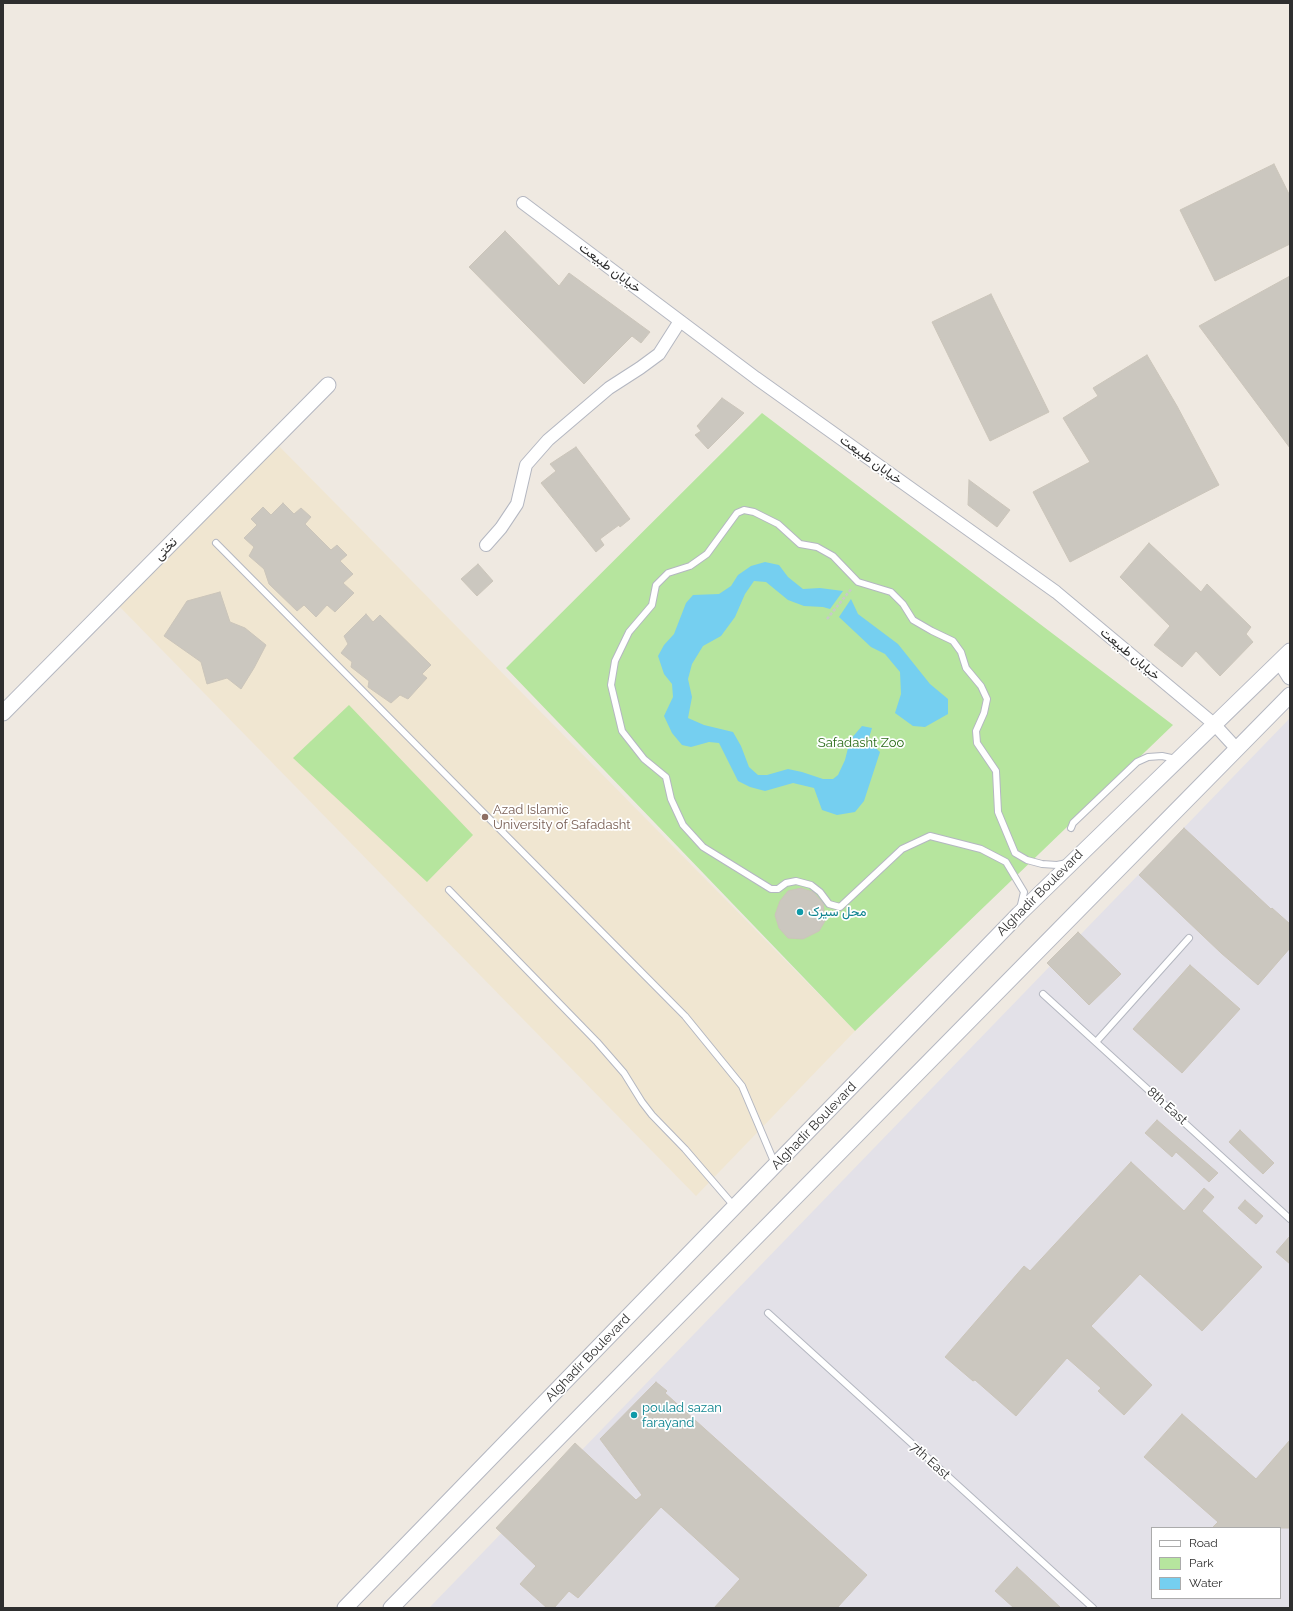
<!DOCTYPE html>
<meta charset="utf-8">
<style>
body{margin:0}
#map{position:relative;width:1293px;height:1611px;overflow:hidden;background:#efe9e1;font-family:Raleway,sans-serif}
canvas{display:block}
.frame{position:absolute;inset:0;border:4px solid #2e2e2e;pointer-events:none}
.legend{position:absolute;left:1151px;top:1527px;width:130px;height:72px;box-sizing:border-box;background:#fff;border:1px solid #ababab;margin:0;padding:5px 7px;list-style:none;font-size:12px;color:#2e2e2e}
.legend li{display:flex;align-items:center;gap:8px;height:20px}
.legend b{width:20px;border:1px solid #ababab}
</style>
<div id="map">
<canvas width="1293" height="1611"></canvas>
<div class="frame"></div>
<ul class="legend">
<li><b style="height:5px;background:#fff"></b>Road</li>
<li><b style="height:11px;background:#b6e59e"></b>Park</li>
<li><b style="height:11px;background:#75cff0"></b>Water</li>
</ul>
</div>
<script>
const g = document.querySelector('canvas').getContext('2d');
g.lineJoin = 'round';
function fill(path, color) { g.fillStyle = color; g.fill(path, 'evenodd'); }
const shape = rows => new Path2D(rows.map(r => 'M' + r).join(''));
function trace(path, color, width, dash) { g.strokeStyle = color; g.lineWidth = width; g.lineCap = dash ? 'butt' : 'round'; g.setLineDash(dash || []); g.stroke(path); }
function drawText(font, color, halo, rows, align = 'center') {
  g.font = font + ' Raleway,Vazirmatn,sans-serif'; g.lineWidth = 3.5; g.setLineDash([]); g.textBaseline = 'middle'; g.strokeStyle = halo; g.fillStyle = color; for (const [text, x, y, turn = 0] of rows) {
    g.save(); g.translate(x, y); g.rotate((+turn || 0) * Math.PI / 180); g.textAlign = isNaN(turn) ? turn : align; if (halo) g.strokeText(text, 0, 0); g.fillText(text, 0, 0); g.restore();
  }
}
fill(shape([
 [1290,718,1290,1608,429,1608],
 [1152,1528,1280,1528,1280,1598,1152,1598]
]), '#e3e1e8');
fill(shape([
 [273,440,855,1031,696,1196,116,603]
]), '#f0e6d1');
fill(shape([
 [762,413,1173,725,855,1031,506,668],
 [349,705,473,835,427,882,293,758]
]), '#b6e59e');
fill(shape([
 [765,562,779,565,788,577,803,589,820,588,843,591,830,609,823,607,804,606,788,600,766,582,754,581,745,594,735,617,721,636,703,646,692,664,688,679,692,697,688,718,704,725,733,732,741,746,749,767,758,775,767,775,788,769,802,772,823,779,833,779,838,775,845,760,850,740,862,726,872,728,868,741,880,752,864,801,855,812,837,815,822,810,814,788,793,783,765,791,750,787,738,781,719,743,709,742,691,747,682,745,672,733,664,716,673,697,672,684,664,674,658,656,664,645,674,634,686,603,693,595,719,594,731,586,738,575,751,566],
 [851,599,858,614,898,644,930,684,948,699,948,714,925,727,913,726,895,713,901,694,900,672,885,654,871,647,839,617]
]), '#75cff0');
const building = shape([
 [1274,164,1290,196,1290,244,1215,281,1180,210,1274,164],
 [505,231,559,286,569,273,650,332,641,343,632,336,584,384,469,267,505,231],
 [1290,276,1290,448,1199,326,1290,276],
 [991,294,1049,412,990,441,932,322,991,294],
 [1147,355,1177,406,1219,485,1070,562,1033,492,1090,462,1063,418,1098,396,1093,388,1147,355],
 [722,398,744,413,708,449,695,435,701,431,697,426,722,398],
 [576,447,630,519,620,527,619,525,600,539,604,545,596,552,541,483,556,471,550,464,576,447],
 [969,480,1010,510,997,527,968,505,969,480],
 [283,503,294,514,301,508,311,517,305,524,331,550,337,545,347,555,340,561,353,574,343,583,354,593,335,612,327,605,316,617,304,605,297,611,269,584,264,569,249,556,254,547,244,538,257,525,251,519,263,507,271,515,283,503],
 [1149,543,1201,592,1207,584,1251,627,1246,634,1253,642,1220,676,1196,651,1182,667,1154,645,1170,626,1120,577,1149,543],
 [478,564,493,581,477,596,461,579,478,564],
 [220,592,230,622,245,628,266,645,254,668,241,689,227,678,207,684,201,662,164,636,187,601,220,592],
 [366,614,373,622,380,615,431,665,422,674,427,678,408,699,400,695,391,703,368,687,369,681,351,667,352,662,341,653,348,644,344,636,366,614],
 [1184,828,1271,909,1272,908,1290,924,1290,948,1258,985,1221,953,1139,875,1184,828],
 [801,888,813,892,823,903,825,921,819,931,803,939,788,938,779,928,775,915,780,901,788,891,801,888],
 [1078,932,1121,974,1089,1005,1047,963,1078,932],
 [1190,965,1240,1009,1182,1073,1133,1029,1190,965],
 [1157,1120,1218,1173,1209,1182,1176,1152,1172,1157,1145,1133,1157,1120],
 [1240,1130,1274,1163,1263,1174,1229,1142,1240,1130],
 [1131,1162,1184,1211,1204,1188,1214,1197,1202,1211,1262,1267,1202,1331,1140,1274,1091,1326,1152,1385,1124,1415,1098,1391,1101,1388,1067,1358,1016,1416,975,1380,973,1381,945,1357,1024,1266,1030,1271,1131,1162],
 [1245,1200,1263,1216,1256,1224,1238,1208,1245,1200],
 [1290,1236,1290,1264,1276,1252,1290,1236],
 [656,1382,667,1391,665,1393,867,1575,837,1608,714,1608,740,1579,661,1507,578,1598,569,1591,554,1608,547,1608,520,1584,536,1566,496,1528,575,1443,636,1500,642,1495,600,1439,656,1382],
 [1182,1414,1256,1479,1290,1440,1290,1528,1212,1528,1218,1522,1144,1457,1182,1414],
 [1017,1567,1061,1608,1014,1608,995,1591,1017,1567]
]);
fill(building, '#cbc7bf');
trace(building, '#cbc5ba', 1);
const service = shape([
 [216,543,685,1016,742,1086,775,1164],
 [1071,828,1073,823,1137,762,1148,757,1162,756,1176,759],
 [449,890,597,1042,624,1073,642,1102,652,1115,685,1149,734,1206],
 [1020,909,1024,892,1006,862,981,849,930,836,902,849,840,907,829,904,820,892,811,885,796,881,786,883,778,889,771,889,703,847,683,825,671,799,666,777,644,759,622,731,611,685,615,661,629,632,652,605,656,585,668,573,690,566,707,554,737,513,744,510,754,512,778,524,800,544,817,547,833,556,858,582,891,592,903,604,913,620,932,631,953,641,961,652,966,668,981,686,987,699,984,713,976,731,977,743,996,771,998,812,1015,853,1027,860,1042,864,1057,865,1067,863],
 [1043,994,1290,1219],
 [1096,1042,1189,938],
 [768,1313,1093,1608]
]);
const minor = shape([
 [523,203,756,378,1056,592,1214,724,1236,748],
 [486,545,501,528,517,504,526,465,548,440,609,388,640,368,659,354,680,321]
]);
const tertiary = shape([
 [1280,661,1290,677],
 [3,713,328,385],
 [345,1608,1019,914,1290,651],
 [391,1608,1290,695]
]);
trace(service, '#b4b7c1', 8);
trace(minor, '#b4b7c1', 14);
trace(tertiary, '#b4b7c1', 17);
trace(shape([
 [827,619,852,588]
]), '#c9c9c9', 2.5, [3, 2]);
trace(service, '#fff', 6);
trace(minor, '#fff', 12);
trace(tertiary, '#fff', 15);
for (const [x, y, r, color] of [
 [485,817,4,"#8d6e63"],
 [800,912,4,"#0f9aa8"],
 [634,1415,4,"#0f9aa8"]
]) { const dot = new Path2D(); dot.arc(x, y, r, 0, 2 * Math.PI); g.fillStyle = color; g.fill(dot); trace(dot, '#fff', 1.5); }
drawText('13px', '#2e2e2e', '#fff', [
 ["خیابان طبیعت",610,268,37],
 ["خیابان طبیعت",871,460,36],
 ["تختی",166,549,-45],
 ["خیابان طبیعت",1130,654,40],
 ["Alghadir Boulevard",1040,893,-45],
 ["8th East",1167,1106,42],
 ["Alghadir Boulevard",814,1126,-46],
 ["Alghadir Boulevard",588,1358,-46],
 ["7th East",930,1461,42]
]);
drawText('13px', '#2c6e1b', '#fff', [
 ["Safadasht Zoo",861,743]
]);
drawText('13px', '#785e54', '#fff', [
 ["Azad Islamic",493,810],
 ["University of Safadasht",493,825]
], 'left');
drawText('13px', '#0d838f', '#fff', [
 ["محل سیرک",808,912],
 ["poulad sazan",642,1408],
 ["farayand",642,1423]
], 'left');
</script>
